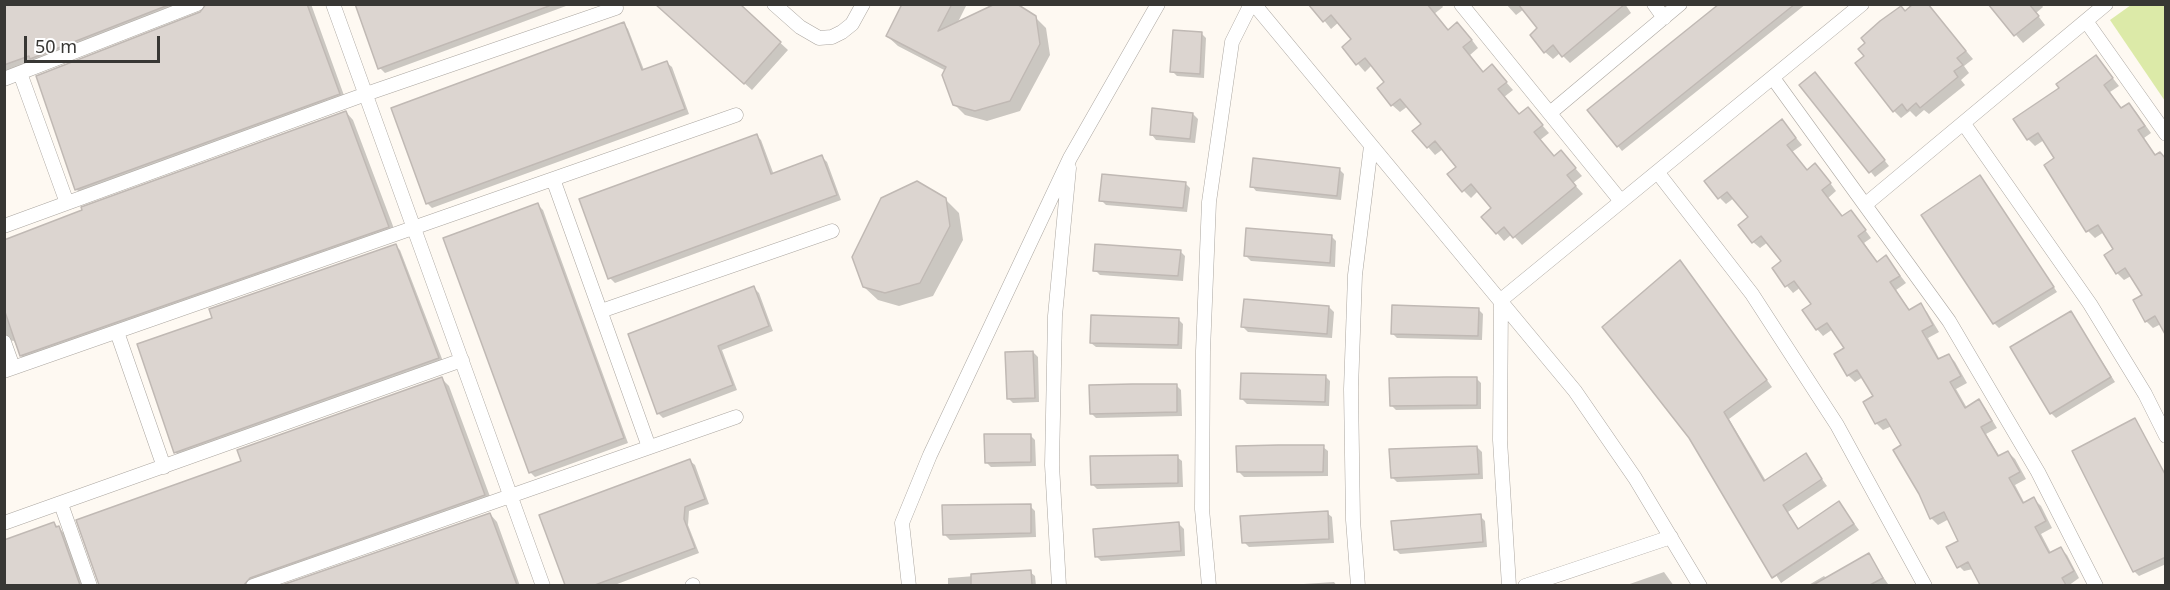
<!DOCTYPE html>
<style>
body{margin:0}
#map{position:relative;width:2170px;height:590px;overflow:hidden;background:#fef9f2;font-family:"Noto Sans",sans-serif}
canvas{display:block}
.frame{position:absolute;inset:0;border:6px solid #383734;pointer-events:none}
.scale{position:absolute;left:24px;top:36px;width:136px;height:27px;box-sizing:border-box;border:3px solid #383734;border-top:0;padding-left:8px;font-size:18px;line-height:21px;white-space:nowrap;color:#383734;-webkit-text-stroke:4px #fff;paint-order:stroke}
</style>
<div id="map">
<canvas width="2170" height="590"></canvas>
<div class="frame"></div>
<div class="scale">50 m</div>
</div>
<script>
const g = document.querySelector('canvas').getContext('2d');
g.lineJoin = 'round';
function fill(path, color) { g.fillStyle = color; g.fill(path, 'evenodd'); }
const shape = rows => new Path2D(rows.map(r => 'M' + r).join(''));
function trace(path, color, width, dash) { g.strokeStyle = color; g.lineWidth = width; g.lineCap = dash ? 'butt' : 'round'; g.setLineDash(dash || []); g.stroke(path); }
fill(shape([
 [2131,5,2165,5,2165,101,2110,20]
]), '#dceaa8');
fill(shape([
 [4,4,196,4,4,74],
 [207,4,311,4,346,101,84,197,77,190,38,77,201,14],
 [356,4,565,4,566,6,385,73,380,68],
 [656,4,738,4,788,50,752,90],
 [903,4,967,4,957,24,1035,17,1046,28,1050,55,1020,111,987,121,965,115,954,104,946,71,898,46,887,36],
 [1311,4,1441,4,1443,7,1434,14,1448,31,1465,31,1478,48,1470,55,1484,73,1499,74,1513,90,1504,97,1520,116,1535,117,1549,133,1540,140,1554,158,1568,160,1582,176,1573,183,1583,194,1522,245,1512,234,1504,241,1497,233,1493,209,1478,191,1471,198,1463,190,1458,167,1443,149,1435,155,1428,147,1423,124,1408,106,1400,112,1392,105,1379,88,1386,82,1372,65,1365,72,1344,48,1353,40,1339,22,1331,29],
 [1506,4,1625,4,1631,13,1570,63,1560,53,1553,59,1545,52,1539,29,1524,9,1516,15],
 [1722,4,1806,4,1622,151,1618,146],
 [1989,4,2041,4,2043,7,2036,13,2045,25,2023,43],
 [1906,12,1935,14,1973,59,1964,66,1969,73,1961,80,1965,85,1929,114,1924,110,1916,117,1910,111,1901,118,1894,111],
 [624,24,628,29,644,70,667,63,672,67,689,114,432,208,427,203],
 [1201,33,1206,38,1204,78,1177,76,1172,71],
 [2096,57,2119,86,2110,92,2122,109,2129,105,2136,112,2151,133,2144,138,2156,156,2161,324,2153,328,2146,321,2144,296,2131,276,2124,280,2117,273,2115,250,2104,232,2095,238,2088,231,2056,158,2044,140,2035,146,2028,139,2061,88],
 [1820,79,1889,166,1875,177,1801,85],
 [346,112,353,120,396,234,27,363,20,355,14,341,8,340,4,345,4,242],
 [1193,114,1198,119,1195,143,1156,140,1152,135],
 [1788,128,1802,145,1792,152,1807,171,1822,172,1836,191,1828,198,1843,217,1857,219,1871,238,1864,243,1878,263,1886,257,1906,283,1896,290,1910,311,1920,305,1927,312,1939,332,1928,338,1940,360,1949,355,1955,362,1967,383,1956,389,1967,408,1979,401,1985,408,1997,428,1986,434,2000,457,2008,452,2015,459,2026,479,2015,485,2025,504,2034,499,2041,506,2052,528,2041,534,2051,553,2060,548,2067,555,2079,578,2068,586,1981,586,1973,569,1964,571,1957,564,1960,541,1949,519,1938,525,1931,518,1903,446,1892,426,1883,430,1877,424,1865,403,1876,397,1863,377,1855,382,1848,375,1836,355,1846,349,1833,329,1823,336,1817,329,1813,305,1801,287,1793,293,1787,286,1774,268,1783,261,1768,242,1760,248,1753,242,1750,217,1734,198,1726,204,1720,198],
 [756,135,761,140,774,175,822,157,827,162,841,200,615,283,610,278],
 [1339,169,1344,174,1341,200,1256,191,1252,186],
 [1980,176,2057,292,1999,328,1994,323],
 [1185,183,1190,188,1187,212,1106,205,1101,200],
 [945,199,959,213,963,240,933,296,899,306,878,300,864,287],
 [538,205,543,210,628,443,535,477,530,472],
 [1332,237,1336,241,1335,267,1251,261,1246,256],
 [395,245,400,250,444,364,180,457,175,452,214,319],
 [1180,251,1185,256,1183,281,1100,275,1095,270],
 [1686,268,1772,387,1729,419,1766,481,1805,455,1827,486,1788,512,1799,530,1839,503,1859,530,1781,583,1690,437],
 [754,288,759,293,773,331,722,350,737,390,663,418,658,413],
 [1329,307,1334,312,1332,338,1248,332,1243,327],
 [1478,309,1483,314,1482,340,1397,338,1392,333],
 [2071,312,2115,382,2056,418,2051,413],
 [1178,319,1183,324,1182,349,1096,347,1091,343],
 [1033,352,1038,357,1039,402,1013,403,1008,398],
 [1325,376,1330,381,1329,406,1247,404,1242,399],
 [441,378,449,386,492,502,256,586,100,586,243,462],
 [1476,378,1481,383,1481,409,1396,410,1391,405],
 [1176,385,1181,390,1182,416,1096,418,1091,413],
 [2135,420,2166,476,2166,564,2139,576,2134,571],
 [1030,435,1035,440,1036,466,991,467,986,462],
 [1323,447,1328,451,1328,476,1244,477,1239,472],
 [1477,447,1482,452,1483,479,1397,482,1392,477],
 [1177,457,1182,461,1183,487,1097,489,1092,484],
 [690,461,695,465,709,504,689,511,688,525,699,553,612,586,566,586,541,516],
 [1030,506,1035,511,1036,537,950,540,945,535],
 [1327,513,1332,517,1334,543,1249,547,1244,542],
 [490,514,497,522,520,586,286,586],
 [1480,516,1485,521,1487,547,1400,554,1395,549],
 [54,523,66,535,84,586,4,586,4,541],
 [1179,524,1184,529,1185,556,1101,561,1096,556],
 [1868,555,1888,584,1807,586,1824,576,1827,579],
 [1030,572,1035,576,1036,586,948,586,948,578],
 [1664,572,1674,586,1624,586],
 [1334,582,1337,586,1273,586]
]), '#0003');
const building = shape([
 [4,4,171,4,30,59,29,56,4,65,4,4],
 [206,4,307,4,340,94,75,190,36,76,200,12,206,4],
 [355,4,549,4,549,6,378,69,355,4],
 [655,4,740,4,781,42,744,84,655,4],
 [902,4,952,4,938,31,995,4,1017,4,1036,16,1040,44,1010,101,975,111,953,105,942,75,946,67,886,36,902,4],
 [1308,4,1427,4,1448,30,1457,22,1472,40,1463,47,1483,72,1492,64,1507,82,1498,89,1519,114,1528,107,1543,125,1534,132,1554,156,1561,150,1576,168,1567,175,1576,186,1513,238,1504,227,1496,234,1481,217,1491,208,1471,184,1462,192,1447,174,1456,167,1435,141,1427,148,1412,131,1421,124,1400,99,1391,106,1377,88,1384,82,1365,58,1356,65,1342,47,1351,39,1331,15,1323,22,1308,4],
 [1518,4,1625,4,1562,57,1553,45,1544,53,1530,35,1537,28,1518,4],
 [1719,4,1795,4,1617,147,1587,110,1719,4],
 [1913,4,1928,4,1966,51,1957,58,1963,65,1954,71,1958,77,1937,94,1920,108,1916,103,1907,111,1902,104,1893,112,1855,63,1864,56,1858,49,1865,43,1861,38,1880,21,1901,6,1905,11,1913,4],
 [1988,4,2029,4,2039,16,2014,36,1988,4],
 [624,22,642,70,667,61,685,109,426,204,391,108,624,22],
 [1173,30,1202,32,1200,74,1170,72,1173,30],
 [2096,55,2113,78,2104,85,2121,108,2129,103,2145,126,2138,130,2155,155,2160,152,2166,159,2166,336,2155,316,2145,322,2133,300,2142,295,2125,268,2116,274,2104,255,2113,249,2098,225,2086,232,2044,165,2054,158,2038,133,2027,140,2013,119,2059,88,2056,84,2096,55],
 [1815,72,1885,160,1869,173,1799,85,1815,72],
 [1152,108,1193,113,1190,139,1150,135,1152,108],
 [346,111,389,227,20,356,4,309,4,240,82,210,81,207,346,111],
 [1782,119,1796,138,1787,145,1807,170,1815,163,1831,183,1822,190,1842,216,1851,210,1866,230,1858,236,1877,262,1886,255,1900,276,1890,282,1909,310,1921,303,1933,325,1922,331,1938,359,1949,354,1961,376,1950,382,1965,408,1979,399,1992,421,1981,427,1998,456,2008,451,2020,472,2009,478,2023,503,2034,497,2046,521,2035,527,2049,553,2061,547,2074,571,2062,578,2066,585,1980,585,1968,562,1957,568,1946,547,1958,541,1944,512,1930,519,1919,494,1893,450,1901,445,1886,419,1875,424,1863,402,1873,396,1857,370,1847,376,1834,354,1844,348,1827,323,1816,330,1802,310,1811,304,1794,281,1785,287,1772,268,1781,261,1761,236,1752,243,1738,225,1748,217,1727,192,1718,199,1704,181,1782,119],
 [757,134,771,174,822,155,837,195,608,279,579,199,757,134],
 [1253,158,1340,168,1337,196,1250,187,1253,158],
 [1102,174,1186,182,1183,208,1099,201,1102,174],
 [1980,175,2054,287,1993,324,1921,215,1980,175],
 [917,181,946,198,950,226,920,283,885,293,863,287,852,257,881,198,917,181],
 [538,203,624,438,529,473,443,238,538,203],
 [1246,228,1332,235,1330,263,1244,256,1246,228],
 [396,244,439,358,174,453,137,344,212,318,209,309,396,244],
 [1095,244,1181,250,1178,276,1093,271,1095,244],
 [1680,260,1767,380,1724,412,1764,481,1806,453,1822,479,1783,505,1798,529,1839,501,1854,524,1772,578,1689,438,1602,327,1680,260],
 [754,286,769,326,718,346,733,385,657,414,628,334,754,286],
 [1244,299,1329,306,1327,334,1241,327,1244,299],
 [1392,305,1479,308,1478,336,1391,334,1392,305],
 [2071,311,2111,377,2050,414,2010,347,2071,311],
 [1091,315,1179,318,1178,345,1090,343,1091,315],
 [1033,351,1035,398,1007,399,1005,352,1033,351],
 [1241,373,1326,375,1325,402,1240,399,1241,373],
 [442,377,485,495,250,578,244,585,99,585,76,520,241,461,237,450,442,377],
 [1446,377,1477,377,1477,405,1390,406,1389,378,1446,377],
 [1132,384,1177,384,1177,412,1090,414,1089,385,1132,384],
 [2135,418,2166,476,2166,557,2133,572,2072,451,2135,418],
 [984,434,1031,434,1031,462,985,463,984,434],
 [1278,445,1324,445,1323,472,1237,472,1236,446,1278,445],
 [1477,446,1479,474,1391,478,1389,449,1477,446],
 [1178,455,1178,483,1091,485,1090,456,1178,455],
 [690,459,705,499,685,507,684,519,695,548,595,585,565,585,539,515,690,459],
 [1031,504,1031,533,943,535,942,505,1031,504],
 [1328,511,1329,539,1242,543,1240,516,1328,511],
 [490,513,517,585,282,585,490,513],
 [1481,514,1483,542,1394,550,1391,521,1481,514],
 [54,522,56,527,59,526,80,585,4,585,4,540,54,522],
 [1179,522,1181,551,1095,557,1093,529,1179,522],
 [1869,553,1883,578,1870,585,1813,585,1869,553],
 [1031,570,1032,585,971,585,971,574,1031,570]
]);
fill(building, '#dcd5d0');
trace(building, '#c0b9b4', 1.5);
const minor = shape([
 [333,4,543,586],
 [774,4,800,27,819,38,832,37,842,32,852,24,863,4],
 [1254,4,1575,391,1635,478,1700,586],
 [1461,4,1620,200],
 [1654,4,1664,18],
 [2086,21,2166,134],
 [20,73,67,203],
 [1773,78,1949,321,2038,472,2096,586],
 [4,79,197,4],
 [1550,113,1680,4],
 [1964,124,2090,304,2145,394,2166,436],
 [1658,173,1752,294,1837,425,1925,586],
 [553,179,649,447],
 [1866,204,2106,4],
 [4,226,366,94,616,8],
 [601,311,832,231],
 [117,332,164,467],
 [4,342,13,367],
 [4,371,736,115],
 [61,504,90,586],
 [4,523,462,360],
 [253,586,736,417],
 [692,586,693,585],
 [909,586,902,523,930,455,1070,158,1158,4],
 [1059,586,1052,465,1055,316,1069,168],
 [1209,586,1202,509,1203,351,1209,202,1232,42,1251,4],
 [1358,586,1353,520,1351,389,1355,275,1371,146],
 [1509,586,1500,440,1501,300,1862,4],
 [1525,586,1671,537]
]);
trace(minor, '#aba6a0', 15);
trace(minor, '#fff', 14);
</script>
